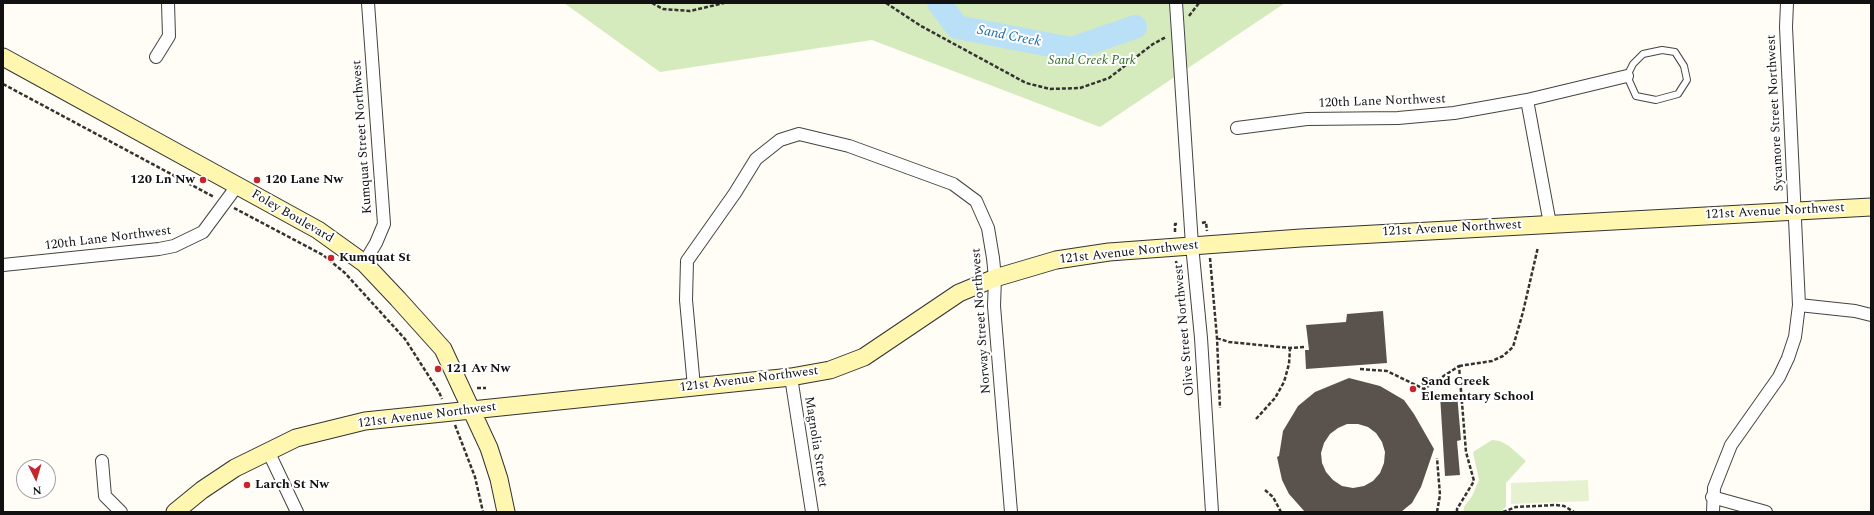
<!DOCTYPE html>
<style>
body{margin:0}
#map{position:relative;width:1874px;height:515px;overflow:hidden;background:#fffdf5;font-family:Spectral,serif}
canvas{display:block}
.frame{position:absolute;inset:0;border:4px solid #111;pointer-events:none}
.north{position:absolute;left:16px;top:459px;width:40px;height:40px;box-sizing:border-box;background:#fff;border:1px solid #a0a0a0;border-radius:50%;rotate:175deg;font-size:11px;font-weight:700;line-height:16px;text-align:center;color:#111}
.north::after{content:'';display:block;margin:auto;width:14px;height:18px;background:#c4262e;clip-path:polygon(50% 0,100% 100%,50% 72%,0 100%)}
</style>
<div id="map">
<canvas width="1874" height="515"></canvas>
<div class="frame"></div>
<div class="north">N</div>
</div>
<script>
const g = document.querySelector('canvas').getContext('2d');
g.lineJoin = 'round';
function fill(path, color) { g.fillStyle = color; g.fill(path, 'evenodd'); }
const shape = rows => new Path2D(rows.map(r => 'M' + r).join(''));
function trace(path, color, width, dash) { g.strokeStyle = color; g.lineWidth = width; g.lineCap = dash ? 'butt' : 'round'; g.setLineDash(dash || []); g.stroke(path); }
function drawText(font, color, halo, rows, align = 'center') {
  g.font = font + ' Spectral,serif'; g.lineWidth = 4; g.setLineDash([]); g.textBaseline = 'middle'; g.strokeStyle = halo; g.fillStyle = color; for (const [text, x, y, turn = 0] of rows) {
    g.save(); g.translate(x, y); g.rotate((+turn || 0) * Math.PI / 180); g.textAlign = isNaN(turn) ? turn : align; if (halo) g.strokeText(text, 0, 0); g.fillText(text, 0, 0); g.restore();
  }
}
fill(shape([
 [564,3,1285,3,1100,127,872,40,660,72],
 [1492,440,1500,441,1509,446,1526,461,1506,483,1506,507,1499,512,1464,512,1464,507,1472,496,1479,480,1473,452]
]), '#d5ebbd');
fill(shape([
 [1588,480,1589,501,1511,504,1511,483]
]), '#e6f2cf');
trace(shape([
 [939,3,957,27,1071,49,1135,27]
]), '#b9e0f7', 24);
fill(shape([
 [1383,311,1387,363,1306,369,1305,350,1309,350,1306,325,1346,322,1347,314],
 [1349,378,1380,386,1404,400,1414,414,1434,449,1421,487,1412,503,1401,512,1305,512,1289,494,1282,480,1277,457,1279,456,1283,431,1298,406,1315,392],
 [1347,424,1358,424,1368,427,1376,433,1382,442,1385,452,1384,463,1380,473,1373,481,1364,486,1353,488,1342,486,1333,480,1326,472,1322,463,1321,453,1324,443,1330,434,1338,428],
 [1457,394,1461,440,1457,441,1460,475,1445,476,1440,395]
]), '#5a524d');
const lane = shape([
 [1662,50,1675,52,1684,66,1687,80,1678,94,1656,100,1636,96,1627,76,1633,64,1643,54,1662,50]
]);
const street = shape([
 [1176,3,1192,245,1201,338,1212,512],
 [156,57,169,36,168,3],
 [1527,100,1550,224],
 [1237,128,1307,119,1398,118,1454,113,1527,100,1627,76],
 [364,263,376,243,384,224,368,3],
 [3,265,159,249,174,246,203,232,237,186],
 [1799,305,1855,311,1871,315],
 [791,377,812,512],
 [694,387,686,300,687,261,735,193,756,159,780,140,799,134,849,146,953,184,976,201,988,228,993,258,995,278,994,306,1011,512],
 [269,453,297,512],
 [102,461,105,496,121,512],
 [1712,497,1766,512],
 [1713,512,1714,488,1731,445,1779,377,1788,358,1795,337,1799,305,1786,27,1787,3]
]);
const secondary = shape([
 [3,57,318,230,364,263,398,299,443,349,489,448,499,479,506,512],
 [175,512,202,490,235,468,296,438,365,421,791,377,830,370,864,357,959,293,995,278,1056,260,1109,252,1301,238,1871,207]
]);
trace(lane, '#444', 8);
trace(street, '#444', 14);
trace(secondary, '#333', 19);
trace(shape([
 [652,3,663,9,690,11,724,3],
 [886,3,921,26,1026,83,1050,89,1080,88,1109,78,1153,44,1166,37],
 [1189,16,1199,3],
 [3,84,214,197],
 [234,208,323,255,345,273,405,339,439,392,442,399],
 [1202,223,1206,222,1207,231],
 [1175,232,1175,224,1179,224],
 [1210,258,1217,338,1220,408],
 [1176,261,1177,268,1183,267],
 [1217,338,1229,342,1290,348,1305,347],
 [1459,366,1492,361,1503,356,1513,347,1523,312,1538,247],
 [1360,369,1387,371,1424,389,1459,366,1466,452,1474,481,1457,509,1457,512],
 [477,388,486,388],
 [1256,419,1275,398,1284,382,1289,364,1290,348],
 [455,425,475,477,483,512],
 [1265,490,1273,497,1281,512],
 [1437,512,1440,495,1437,458],
 [1503,512,1516,507,1556,505,1564,506,1574,512]
]), '#333', 2.5, [4, 2]);
trace(lane, '#fff', 6);
trace(street, '#fff', 12);
trace(secondary, '#fff6b0', 17);
for (const [x, y, r, color] of [
 [203,180,4,"#c4262e"],
 [257,180,4,"#c4262e"],
 [331,258,4,"#c4262e"],
 [438,369,4,"#c4262e"],
 [1413,389,4,"#c4262e"],
 [247,485,4,"#c4262e"]
]) { const dot = new Path2D(); dot.arc(x, y, r, 0, 2 * Math.PI); g.fillStyle = color; g.fill(dot); trace(dot, '#fff', 1.5); }
drawText('italic 13px', '#2f6b1f', '#fff', [
 ["Sand Creek Park",1092,61]
]);
drawText('13px', '#111', '#fff', [
 ["120th Lane Northwest",1382,102,-2],
 ["Sycamore Street Northwest",1776,113,-93],
 ["Kumquat Street Northwest",363,137,-94],
 ["121st Avenue Northwest",1775,212,-3],
 ["Foley Boulevard",292,217,30],
 ["121st Avenue Northwest",1452,229,-3],
 ["120th Lane Northwest",108,239,-7],
 ["121st Avenue Northwest",1129,253,-6],
 ["Norway Street Northwest",982,321,-94],
 ["Olive Street Northwest",1185,330,-95],
 ["121st Avenue Northwest",749,380,-7],
 ["121st Avenue Northwest",427,416,-7],
 ["Magnolia Street",815,442,81]
]);
drawText('bold 13px', '#111', '#fff', [
 ["120 Ln Nw",195,180,"right"],
 ["120 Lane Nw",265,180],
 ["Kumquat St",339,258],
 ["121 Av Nw",446,369],
 ["Sand Creek",1421,382],
 ["Elementary School",1421,397],
 ["Larch St Nw",255,485]
], 'left');
drawText('italic 14px', '#1768a6', '#fff', [
 ["Sand Creek",1009,37,11]
]);
</script>
